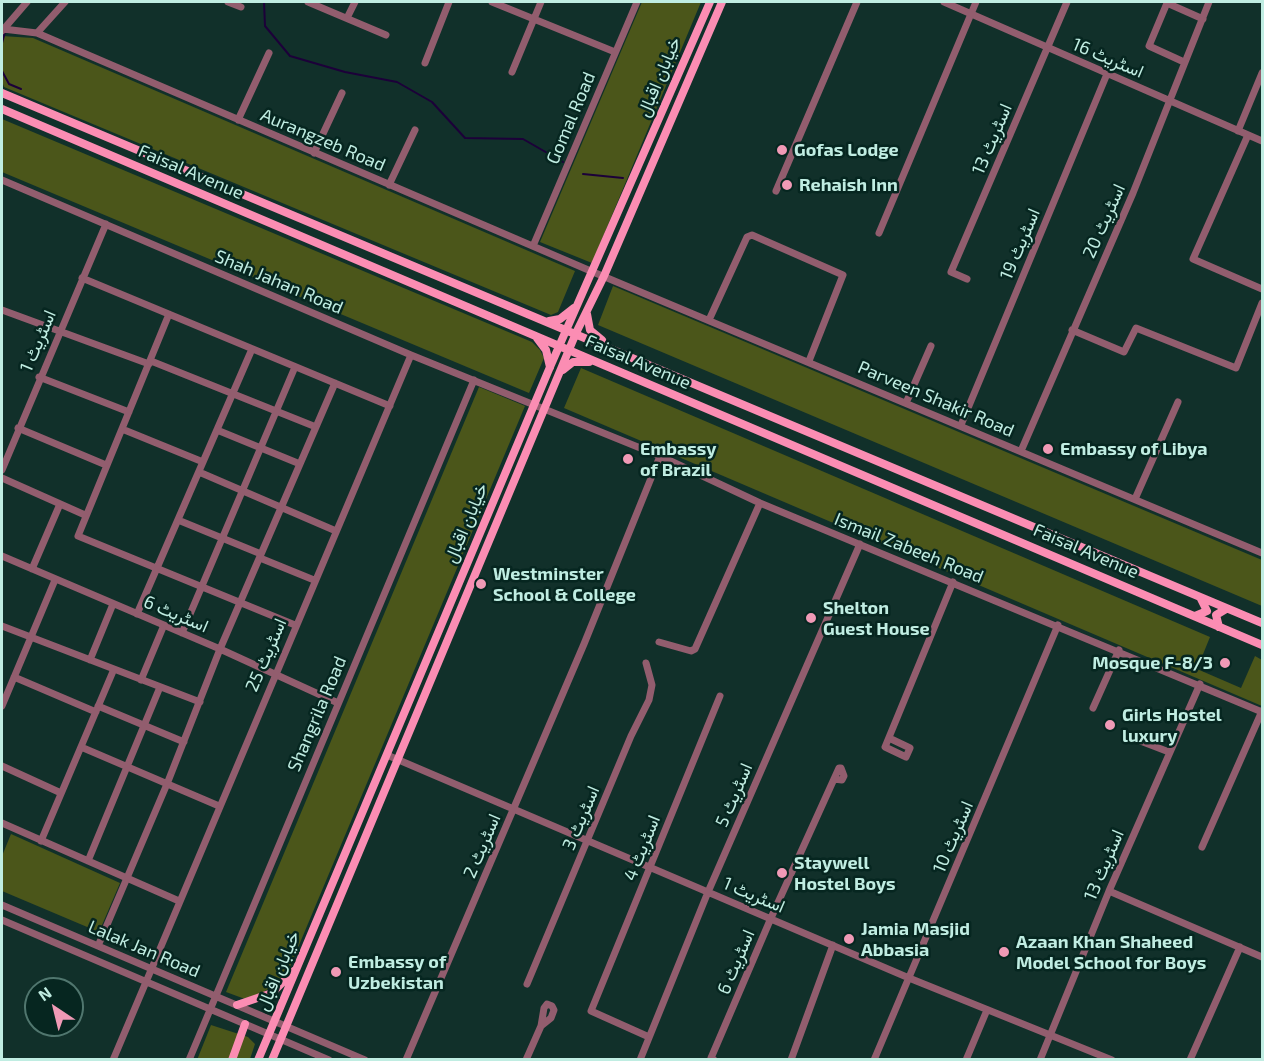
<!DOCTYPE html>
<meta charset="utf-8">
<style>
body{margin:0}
#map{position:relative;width:1264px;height:1061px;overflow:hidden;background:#11302a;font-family:"Exo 2",sans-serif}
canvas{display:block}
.frame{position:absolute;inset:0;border:3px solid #c0ede2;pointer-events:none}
.north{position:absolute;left:24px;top:977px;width:60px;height:60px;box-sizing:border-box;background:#062620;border:2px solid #50766e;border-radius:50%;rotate:325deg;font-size:16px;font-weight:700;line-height:24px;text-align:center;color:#c0ede2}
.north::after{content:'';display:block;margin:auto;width:21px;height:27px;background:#f09ab6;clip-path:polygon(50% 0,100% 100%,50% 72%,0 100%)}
</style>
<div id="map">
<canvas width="1264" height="1061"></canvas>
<div class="frame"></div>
<div class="north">N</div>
</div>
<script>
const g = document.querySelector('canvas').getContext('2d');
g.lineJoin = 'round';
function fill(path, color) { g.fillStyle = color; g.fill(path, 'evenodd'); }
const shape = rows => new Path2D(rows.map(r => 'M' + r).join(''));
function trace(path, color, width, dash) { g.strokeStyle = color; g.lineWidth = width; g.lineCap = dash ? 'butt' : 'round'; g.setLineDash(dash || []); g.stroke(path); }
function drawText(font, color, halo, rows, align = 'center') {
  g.font = font + ' "Exo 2",Vazirmatn,sans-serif'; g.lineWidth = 5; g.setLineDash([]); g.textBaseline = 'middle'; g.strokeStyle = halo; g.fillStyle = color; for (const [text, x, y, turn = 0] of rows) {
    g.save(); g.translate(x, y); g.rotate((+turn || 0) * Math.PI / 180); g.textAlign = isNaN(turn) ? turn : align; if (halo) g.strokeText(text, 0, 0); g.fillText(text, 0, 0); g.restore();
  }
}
fill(shape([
 [642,2,701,2,592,263,540,242],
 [2,36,33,38,575,271,558,312,551,315,4,87,2,81],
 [2,119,532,342,540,350,544,358,529,393,2,172],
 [613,286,1262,560,1262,606,598,325],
 [581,368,1210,637,1197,669,1241,688,1255,656,1262,660,1262,706,564,408],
 [479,387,525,406,289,969,277,982,260,995,245,999,226,992],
 [11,834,120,883,99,932,2,891,2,856],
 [211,1025,248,1037,255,1044,250,1059,197,1060]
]), '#4b561a');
trace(shape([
 [264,2,265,26,290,56,345,72,397,82,432,102,465,138,523,139,563,162],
 [2,43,5,32],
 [2,71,9,84,21,89],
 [583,174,623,178]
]), '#1c0039', 2);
trace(shape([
 [228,2,241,7],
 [308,2,386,35],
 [492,2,615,52],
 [944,2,1262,141],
 [347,18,355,2],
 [3,29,37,33],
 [2,31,27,2],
 [37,33,593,272,1262,553],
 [37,33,65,2],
 [1184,62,1149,46,1167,3,1203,19],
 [425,63,449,2],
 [512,72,541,2],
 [238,120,269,53],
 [1238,131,1262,73],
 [1248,135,1193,259,1262,289],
 [314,153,342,93],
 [2,180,411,355,660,456,760,503,1262,712],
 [389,185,415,130],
 [776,191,857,2],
 [879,233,976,2],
 [533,246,637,2],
 [82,278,390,406],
 [967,279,951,272,1067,2],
 [2,310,149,364],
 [169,314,78,536,295,625],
 [709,320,747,237,752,235,843,275,809,361],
 [1072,330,1124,352,1136,328,1236,368,1262,303],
 [151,361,316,427],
 [39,377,129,412],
 [906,403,931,346],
 [961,425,1107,74],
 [18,428,106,465],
 [122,429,203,462],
 [217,430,300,464],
 [1021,451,1133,193,1209,2],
 [2,470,106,224],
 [199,472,336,531],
 [2,478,85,515],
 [1135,499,1178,402],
 [178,520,261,554],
 [2,556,220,649,338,703],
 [260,558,314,580],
 [32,569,60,504],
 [137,614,252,349],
 [2,626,200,702],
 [182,633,295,367],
 [659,642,691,651,695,649,760,503],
 [90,660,113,604],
 [14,677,96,712],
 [141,680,164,625],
 [2,706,55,580],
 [98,706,184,742],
 [1093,708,1119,650],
 [1130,737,1169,752],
 [889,738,910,748,906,757,885,747,953,582],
 [81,747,219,806],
 [387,755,909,978,1112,1060],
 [2,766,61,793],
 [2,823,179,901],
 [41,841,114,669],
 [1202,847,1262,711],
 [88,861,160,687],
 [1109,891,1262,957],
 [2,905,365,1060],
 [2,920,329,1060],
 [98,946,167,784,220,649,335,383],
 [527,984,631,736,649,700,652,685,646,663],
 [649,1037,591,1011,720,696],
 [113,1060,411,355],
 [189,1060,474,380],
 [406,1060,584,644,660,456],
 [526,1060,541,1026,544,1008,547,1004,552,1006,554,1010,551,1018,541,1026],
 [640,1060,708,892,860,544],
 [714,1060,711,1058,771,918,839,768,841,768,844,776,842,780,834,779],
 [791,1060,833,945],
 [874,1060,1058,625],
 [966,1060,987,1010],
 [1040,1060,1109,891,1200,684],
 [1190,1060,1240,947]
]), '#925d6e', 7);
trace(shape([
 [2,93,1262,623],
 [2,109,1262,645],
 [587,314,590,330,602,340],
 [549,321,560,319,574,308],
 [537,338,546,350,550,367],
 [563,370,573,362,589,362],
 [1195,616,1207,611,1201,599],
 [1219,627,1216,615,1226,609],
 [237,1005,272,993,294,971],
 [232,1060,245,1024],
 [258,1060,550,367,710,2],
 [272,1060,576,333,604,276,722,2]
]), '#fb8db3', 8);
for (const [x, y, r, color] of [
 [782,150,6,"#f09ab6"],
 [787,185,6,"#f09ab6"],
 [1048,449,6,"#f09ab6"],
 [628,459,6,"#f09ab6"],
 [481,584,6,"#f09ab6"],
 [811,618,6,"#f09ab6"],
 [1225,663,6,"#f09ab6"],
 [1110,725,6,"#f09ab6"],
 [782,873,6,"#f09ab6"],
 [849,939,6,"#f09ab6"],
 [1004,952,6,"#f09ab6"],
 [336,972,6,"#f09ab6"]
]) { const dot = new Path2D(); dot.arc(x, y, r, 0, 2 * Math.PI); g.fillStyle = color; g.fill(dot); trace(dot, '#062620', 2); }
drawText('18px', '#c0ede2', '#062620', [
 ["اسٹریٹ 16",1108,58,23],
 ["خیابان اقبال",659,77,-67],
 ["Gomal Road",571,118,-67],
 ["اسٹریٹ 13",992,139,-67],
 ["Aurangzeb Road",323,140,23],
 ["Faisal Avenue",191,172,23],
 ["اسٹریٹ 20",1104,221,-66],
 ["اسٹریٹ 19",1020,244,-67],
 ["Shah Jahan Road",279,282,23],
 ["اسٹریٹ 1",38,341,-67],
 ["Faisal Avenue",638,362,23],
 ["Parveen Shakir Road",936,399,23],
 ["خیابان اقبال",466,523,-67],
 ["Ismail Zabeeh Road",909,548,22],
 ["Faisal Avenue",1086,551,23],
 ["اسٹریٹ 6",176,614,23],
 ["اسٹریٹ 25",266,655,-67],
 ["Shangrila Road",317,714,-67],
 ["اسٹریٹ 5",734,795,-67],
 ["اسٹریٹ 3",581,818,-67],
 ["اسٹریٹ 10",953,837,-67],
 ["اسٹریٹ 2",482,846,-67],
 ["اسٹریٹ 4",642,848,-68],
 ["اسٹریٹ 13",1104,865,-67],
 ["اسٹریٹ 1",754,895,23],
 ["Lalak Jan Road",144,949,23],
 ["اسٹریٹ 6",736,962,-67],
 ["خیابان اقبال",278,971,-67]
]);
drawText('bold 18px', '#c0ede2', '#062620', [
 ["Gofas Lodge",794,150],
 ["Rehaish Inn",799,185],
 ["Embassy",640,449],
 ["of Brazil",640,470],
 ["Embassy of Libya",1060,449],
 ["Westminster",493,574],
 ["School & College",493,595],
 ["Shelton",823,608],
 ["Guest House",823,629],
 ["Mosque F-8/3",1213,663,"right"],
 ["Girls Hostel",1122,715],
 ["luxury",1122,736],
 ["Staywell",794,863],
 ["Hostel Boys",794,884],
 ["Jamia Masjid",861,929],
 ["Abbasia",861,950],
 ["Azaan Khan Shaheed",1016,942],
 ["Model School for Boys",1016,963],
 ["Embassy of",348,962],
 ["Uzbekistan",348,983]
], 'left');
</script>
